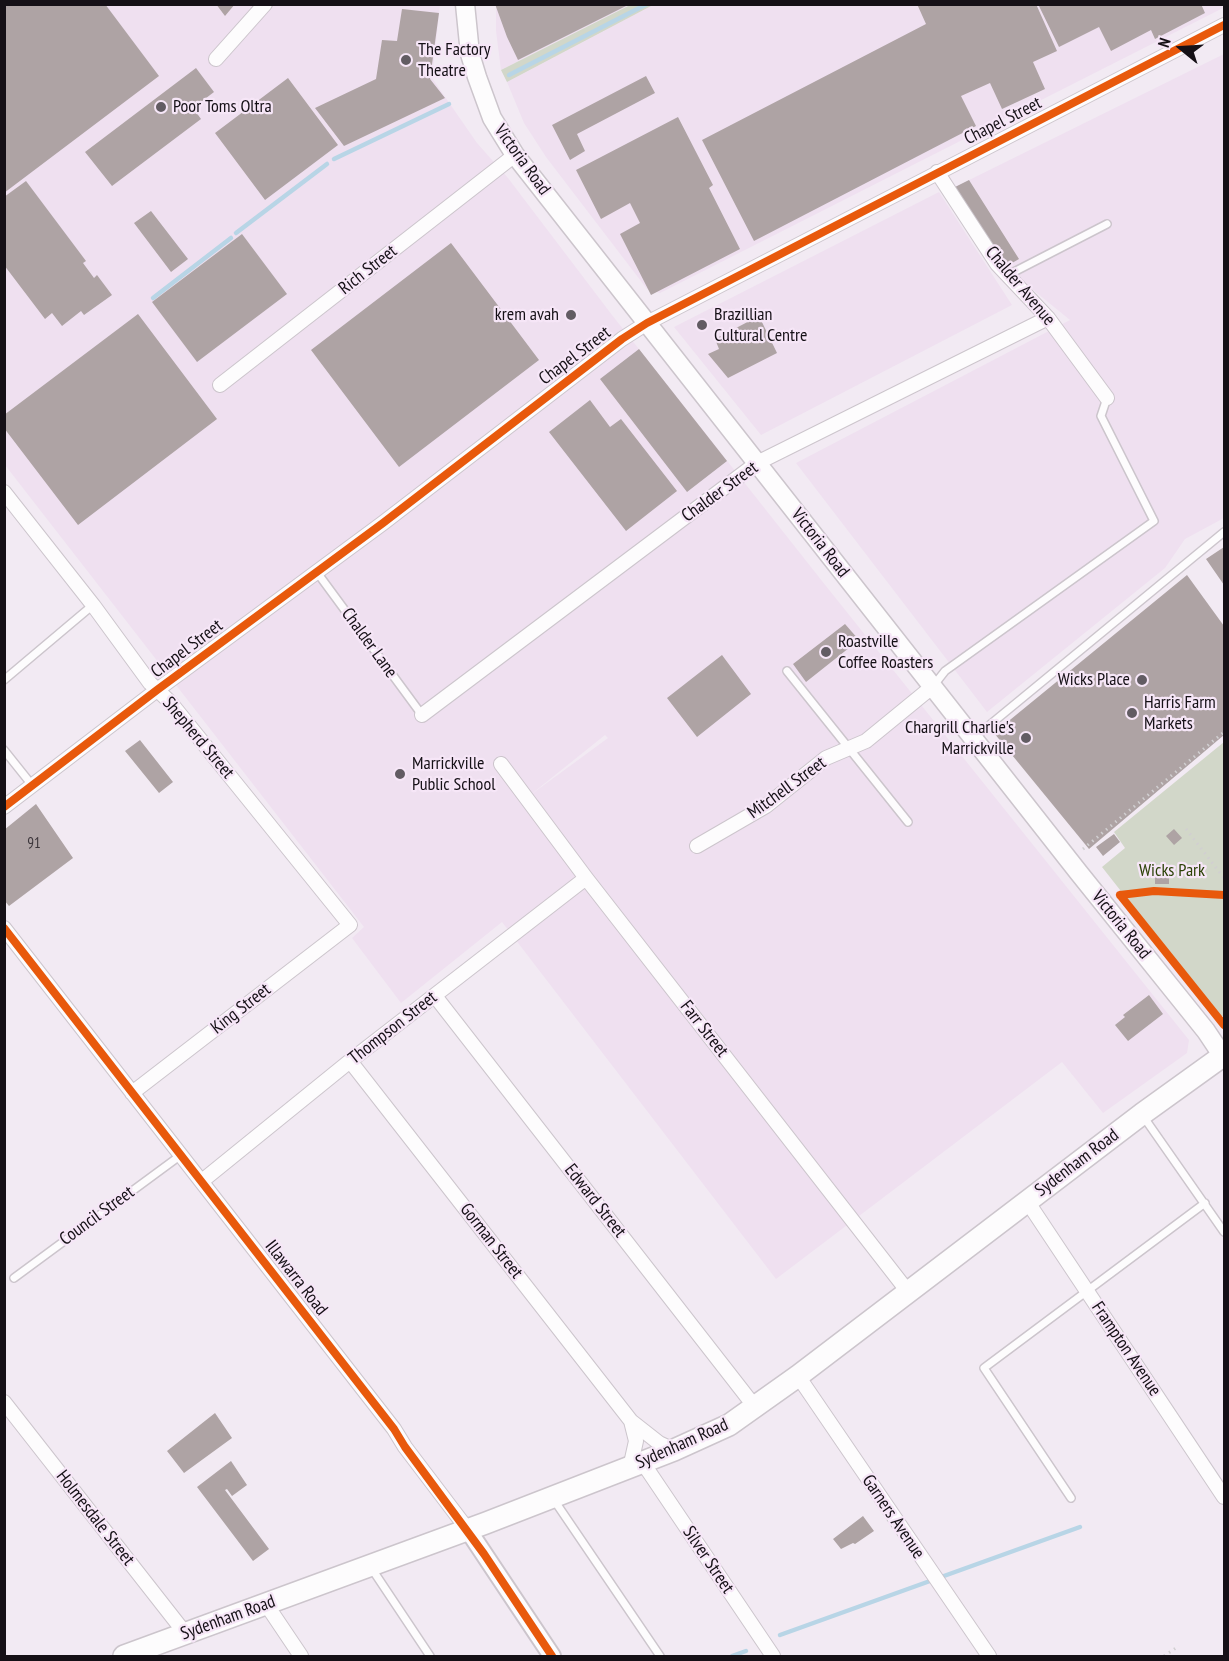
<!DOCTYPE html>
<style>
body{margin:0}
#map{position:relative;width:1229px;height:1661px;overflow:hidden;background:#f2eaf3;font-family:"PT Sans Narrow",sans-serif}
canvas{display:block}
.frame{position:absolute;inset:0;border:6px solid #151016;pointer-events:none}
.north{position:absolute;left:1151px;top:18px;width:60px;height:60px;-webkit-text-stroke:4px #f6e6f7;paint-order:stroke;rotate:288deg;font-size:16px;font-weight:700;line-height:24px;text-align:center;color:#151016}
.north::after{content:'';display:block;margin:auto;width:21px;height:27px;background:#151016;clip-path:polygon(50% 0,100% 100%,50% 72%,0 100%)}
</style>
<div id="map">
<canvas width="1229" height="1661"></canvas>
<div class="frame"></div>
<div class="north">N</div>
</div>
<script>
const g = document.querySelector('canvas').getContext('2d');
g.lineJoin = 'round';
function fill(path, color) { g.fillStyle = color; g.fill(path, 'evenodd'); }
const shape = rows => new Path2D(rows.map(r => 'M' + r).join(''));
function trace(path, color, width, dash) { g.strokeStyle = color; g.lineWidth = width; g.lineCap = dash ? 'butt' : 'round'; g.setLineDash(dash || []); g.stroke(path); }
function drawText(font, color, halo, rows, align = 'center') {
  g.font = font + ' "PT Sans Narrow",sans-serif'; g.lineWidth = 4.5; g.setLineDash([]); g.textBaseline = 'middle'; g.strokeStyle = halo; g.fillStyle = color; for (const [text, x, y, turn = 0] of rows) {
    g.save(); g.translate(x, y); g.rotate((+turn || 0) * Math.PI / 180); g.textAlign = isNaN(turn) ? turn : align; if (halo) g.strokeText(text, 0, 0); g.fillText(text, 0, 0); g.restore();
  }
}
fill(shape([
 [1221,4,1223,8,660,293,647,289,546,157,524,123,507,82,653,5],
 [5,5,440,5,432,78,477,143,508,178,612,315,822,581,1189,1040,1187,1053,1103,1113,1062,1062,776,1279,502,922,401,1003,352,938,364,927,5,465],
 [605,735,608,738,529,796],
 [496,5,630,5,501,70,496,31],
 [1224,54,1224,518,1185,539,1165,568,987,712,796,463,1070,320,1005,267,955,187],
 [939,192,1012,305,761,435,674,327]
]), '#efe0f0');
fill(shape([
 [630,5,653,5,507,82,501,70],
 [1224,742,1224,1016,1219,1016,1102,867,1125,848,1114,832]
]), '#d2d7c9');
trace(shape([
 [509,75,647,4],
 [334,159,449,104],
 [236,233,327,164],
 [153,298,231,238],
 [780,1635,1080,1527],
 [732,1656,746,1651]
]), '#b8d5e6', 4.5);
fill(shape([
 [4,4,105,4,159,76,4,193],
 [216,4,235,4,225,16],
 [495,4,630,4,518,60,507,37],
 [917,4,1036,4,1057,51,1033,62,1045,89,1002,109,990,83,961,96,976,126,754,241,702,140,926,24],
 [1038,4,1201,4,1205,13,1155,39,1151,30,1111,51,1099,27,1059,47],
 [402,9,439,13,430,79,445,98,344,146,315,108,376,79,382,40,397,41],
 [196,68,214,92,193,108,201,119,112,186,85,152],
 [646,76,655,93,577,134,585,151,570,160,552,125],
 [288,78,338,145,265,200,215,133],
 [678,117,713,185,709,188,740,249,651,295,620,234,640,223,630,203,601,219,576,170],
 [969,180,1019,259,1005,267,955,187],
 [26,181,86,261,83,263,94,278,97,275,112,295,84,315,81,311,62,326,52,313,45,319,4,265,4,197],
 [151,211,188,259,171,272,134,223],
 [242,234,287,294,197,362,152,302],
 [451,243,539,360,399,467,311,350],
 [138,314,217,419,78,525,4,428,4,415],
 [759,316,777,353,728,378,708,354,719,349,715,339],
 [639,349,727,461,687,492,600,379],
 [590,400,610,427,621,419,677,491,626,531,549,432],
 [1224,547,1224,585,1206,559],
 [1187,575,1224,626,1224,735,1089,849,994,733],
 [845,624,859,640,806,682,793,664],
 [722,655,751,694,697,737,667,698],
 [140,740,173,782,159,793,125,751],
 [36,804,73,858,9,906,4,900,4,830],
 [1174,829,1182,838,1174,845,1166,836],
 [1114,834,1120,842,1103,856,1096,847],
 [1155,873,1169,873,1169,884,1155,884],
 [1149,995,1163,1014,1128,1041,1115,1025,1125,1017,1123,1015],
 [215,1413,232,1438,184,1473,167,1451],
 [231,1461,247,1485,232,1496,227,1489,225,1490,269,1549,253,1561,197,1487],
 [863,1516,874,1531,855,1544,853,1543,841,1549,833,1539]
]), '#aea3a4');
const service = shape([
 [1008,275,1107,224],
 [316,571,422,715],
 [787,671,908,822],
 [4,680,93,605],
 [934,685,945,671,1154,521,1101,416,1107,398],
 [975,737,1224,532],
 [4,750,32,785],
 [1143,1116,1224,1232],
 [14,1278,181,1155],
 [1071,1498,984,1368,1205,1203],
 [554,1500,660,1656],
 [372,1569,430,1656]
]);
const minor = shape([
 [216,59,265,4],
 [937,172,997,264,1048,318,1107,398],
 [220,385,515,155],
 [4,492,93,605,150,683,170,702,350,925,132,1093],
 [422,715,757,463,1048,318],
 [501,764,586,878,909,1293],
 [4,807,157,690,383,523,622,339,647,323,1224,25],
 [697,846,766,806,826,758,866,741,932,687],
 [4,928,394,1429,405,1447,468,1530],
 [435,996,755,1407],
 [350,1061,631,1421,659,1443,674,1450],
 [202,1181,350,1061,586,878],
 [1027,1201,1224,1497],
 [798,1376,989,1656],
 [4,1402,185,1633],
 [643,1463,773,1656],
 [630,1468,636,1441,631,1421],
 [266,1604,301,1656]
]);
const tertiary = shape([
 [468,1530,552,1656]
]);
const secondary = shape([
 [465,4,470,54,477,77,492,118,515,155,1079,873,1206,1031,1224,1058]
]);
const primary = shape([
 [124,1656,486,1523,674,1450,729,1425,798,1376,1142,1114,1224,1055]
]);
trace(service, '#ccc5cc', 10);
trace(minor, '#ccc5cc', 16);
trace(tertiary, '#ccc5cc', 20);
trace(secondary, '#ccc5cc', 21);
trace(primary, '#ccc5cc', 24);
trace(shape([
 [1186,829,1224,878],
 [1083,849,1224,732],
 [1120,895,1154,891,1224,895],
 [1164,1656,1179,1646]
]), '#d1cfd1', 3, [1.5, 4.5]);
trace(service, '#fdfcfd', 7);
trace(minor, '#fdfcfd', 14);
trace(tertiary, '#fdfcfd', 16);
trace(secondary, '#fdfcfd', 18);
trace(primary, '#fdfcfd', 21);
trace(shape([
 [4,807,157,690,383,523,622,339,647,323,1224,25],
 [1120,895,1224,1025],
 [1120,895,1154,891,1224,895],
 [4,928,394,1429,405,1447,484,1554,552,1656]
]), '#e8590c', 8);
for (const [x, y, r, color] of [
 [406,60,6,"#625c63"],
 [161,107,6,"#625c63"],
 [571,315,6,"#625c63"],
 [702,325,6,"#625c63"],
 [826,652,6,"#625c63"],
 [1142,680,6,"#625c63"],
 [1132,713,6,"#625c63"],
 [1026,738,6,"#625c63"],
 [400,774,6,"#625c63"]
]) { const dot = new Path2D(); dot.arc(x, y, r, 0, 2 * Math.PI); g.fillStyle = color; g.fill(dot); trace(dot, '#f6e6f7', 2); }
drawText('15px', '#3b353a', null, [
 ["91",34,844]
]);
drawText('18px', '#151016', '#f6e6f7', [
 ["The Factory",418,50],
 ["Theatre",418,71],
 ["Poor Toms Oltra",173,107],
 ["krem avah",559,315,"right"],
 ["Brazillian",714,315],
 ["Cultural Centre",714,336],
 ["Roastville",838,642],
 ["Coffee Roasters",838,663],
 ["Wicks Place",1130,680,"right"],
 ["Harris Farm",1144,703],
 ["Markets",1144,724],
 ["Chargrill Charlie's",1014,728,"right"],
 ["Marrickville",1014,749,"right"],
 ["Marrickville",412,764],
 ["Public School",412,785]
], 'left');
drawText('18px', '#151016', '#f6e6f7', [
 ["Chapel Street",1003,121,-27],
 ["Victoria Road",522,160,54],
 ["Rich Street",368,270,-38],
 ["Chalder Avenue",1020,286,50],
 ["Chapel Street",575,356,-37],
 ["Chalder Street",720,492,-36],
 ["Victoria Road",820,543,52],
 ["Chalder Lane",369,643,54],
 ["Chapel Street",187,649,-37],
 ["Shepherd Street",198,738,50],
 ["Mitchell Street",787,788,-36],
 ["Victoria Road",1121,925,51],
 ["King Street",241,1009,-38],
 ["Thompson Street",393,1028,-38],
 ["Farr Street",704,1029,52],
 ["Sydenham Road",1077,1163,-37],
 ["Edward Street",595,1201,52],
 ["Council Street",97,1216,-36],
 ["Gorman Street",491,1241,52],
 ["Illawarra Road",296,1278,52],
 ["Frampton Avenue",1126,1349,56],
 ["Sydenham Road",682,1444,-24],
 ["Garners Avenue",893,1517,56],
 ["Holmesdale Street",95,1518,52],
 ["Silver Street",708,1560,56],
 ["Sydenham Road",228,1618,-20]
]);
drawText('18px', '#2c4207', '#f6e6f7', [
 ["Wicks Park",1172,871]
]);
</script>
